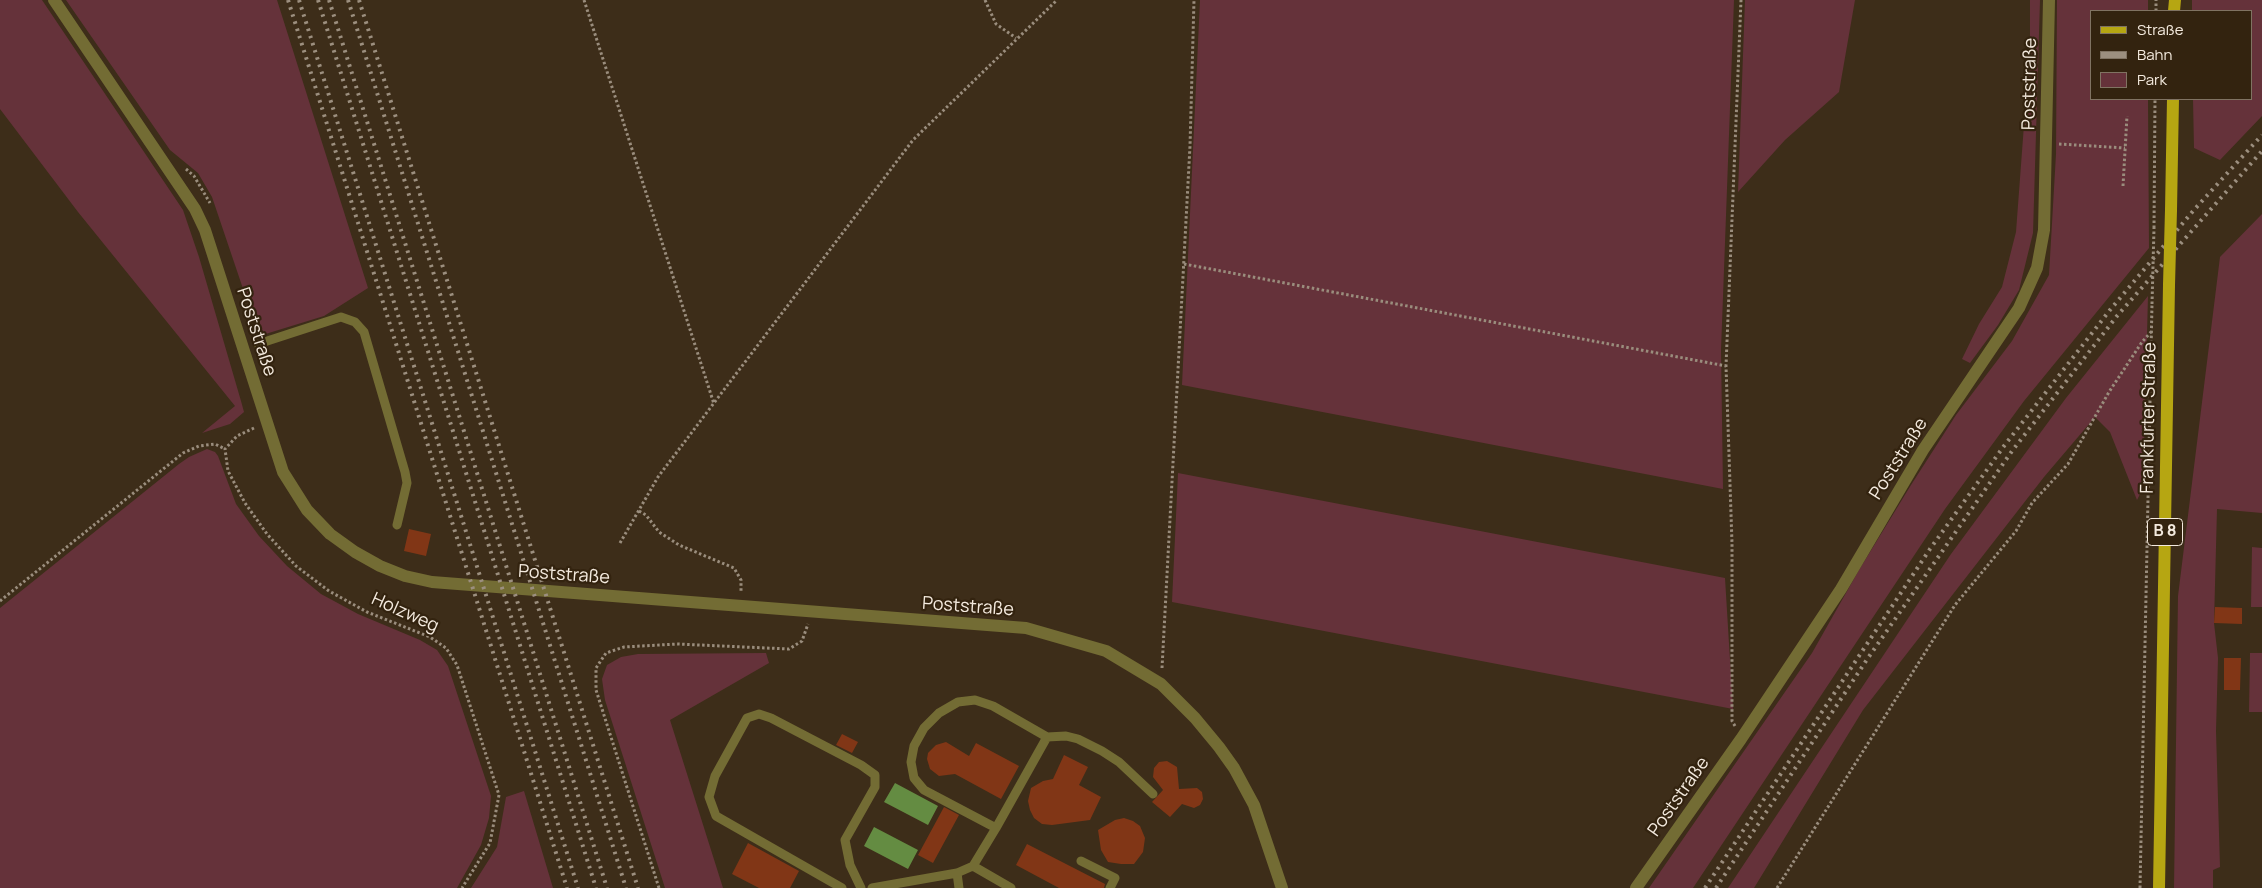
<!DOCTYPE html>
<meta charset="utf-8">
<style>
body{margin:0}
#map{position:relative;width:2262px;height:888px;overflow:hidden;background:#3d2d19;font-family:Manrope,sans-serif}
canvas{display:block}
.legend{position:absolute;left:2090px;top:10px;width:162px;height:90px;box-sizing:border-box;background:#33230f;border:1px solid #807362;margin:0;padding:6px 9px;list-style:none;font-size:15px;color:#f4eade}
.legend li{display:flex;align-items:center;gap:10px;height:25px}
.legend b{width:25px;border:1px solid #807362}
</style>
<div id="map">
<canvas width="2262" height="888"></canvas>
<ul class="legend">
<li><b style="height:6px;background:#b6a612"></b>Straße</li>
<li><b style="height:6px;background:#9c8f7f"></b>Bahn</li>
<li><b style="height:14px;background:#65323a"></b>Park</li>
</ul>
</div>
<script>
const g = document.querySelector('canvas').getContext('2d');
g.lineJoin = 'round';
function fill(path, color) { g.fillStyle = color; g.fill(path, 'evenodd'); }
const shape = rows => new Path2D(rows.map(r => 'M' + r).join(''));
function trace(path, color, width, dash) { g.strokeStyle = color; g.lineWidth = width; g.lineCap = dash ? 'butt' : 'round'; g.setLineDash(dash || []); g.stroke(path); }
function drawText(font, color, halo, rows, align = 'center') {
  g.font = font + ' Manrope,sans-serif'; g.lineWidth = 4.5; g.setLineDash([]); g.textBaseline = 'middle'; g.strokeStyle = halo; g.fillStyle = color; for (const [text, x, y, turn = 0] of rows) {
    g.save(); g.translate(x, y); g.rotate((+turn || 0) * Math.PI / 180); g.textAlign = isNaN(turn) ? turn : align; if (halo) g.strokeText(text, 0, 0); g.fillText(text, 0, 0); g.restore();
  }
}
fill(shape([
 [0,0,42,0,183,210,199,257,241,401,244,412,230,424,202,433,235,406,78,212,0,109],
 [66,0,277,0,368,288,324,316,259,336,212,197,198,173,170,150],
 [1200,0,1734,0,1721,350,1723,489,1182,385],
 [1745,0,1855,0,1839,92,1785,140,1738,192],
 [2030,0,2040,0,2033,233,2019,290,1998,325,1970,363,1962,359,1979,324,2002,287,2016,232,2030,44],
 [2057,0,2148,0,2148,11,2091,11,2091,99,2148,99,2149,248,2024,401,1945,509,1693,888,1649,888,1812,653,1859,570,1911,485,1956,415,2012,341,2049,275,2056,154],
 [2192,0,2262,0,2262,116,2220,160,2194,148,2193,99,2251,99,2251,11,2192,11],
 [2262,214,2262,513,2217,509,2214,623,2218,658,2216,731,2220,867,2213,870,2213,888,2174,888,2178,596,2220,257],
 [2148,296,2143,488,2137,500,2110,432,2095,417,2044,477,1863,710,1754,888,1728,888,1951,554,2066,398],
 [207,449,215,452,218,456,236,504,259,536,287,566,321,594,358,614,420,640,437,650,448,666,491,796,489,818,481,845,457,888,0,888,0,608,179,464,189,457],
 [1178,473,1725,578,1733,709,1172,602],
 [2252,547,2262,548,2262,607,2251,607],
 [766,653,769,663,670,720,723,888,665,888,605,700,602,679,607,665,621,657,638,654],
 [2250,653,2262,653,2262,712,2249,712],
 [524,791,553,888,471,888,497,847,506,797]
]), '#65323a');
fill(shape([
 [895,783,938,806,928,825,884,802],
 [874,827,918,850,908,869,864,846]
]), '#648c42');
fill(shape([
 [409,529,431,534,426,556,404,551],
 [2215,607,2242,608,2242,624,2214,623],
 [2224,658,2241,658,2240,690,2224,690],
 [842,734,858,742,852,753,836,745],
 [946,742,969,756,976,743,1019,766,1001,799,955,774,939,776,930,769,927,759,928,753,936,745],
 [1064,755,1088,767,1079,785,1101,797,1090,820,1052,825,1042,824,1034,818,1030,810,1028,801,1031,788,1043,781,1053,779],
 [1167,761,1177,767,1179,789,1197,788,1202,792,1203,799,1200,805,1194,808,1182,804,1170,817,1152,802,1163,790,1153,777,1154,768,1159,762],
 [944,807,959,815,933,863,918,855],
 [1124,818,1133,821,1140,826,1145,838,1143,852,1134,864,1121,864,1108,862,1101,850,1098,830,1115,820],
 [748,843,799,871,790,888,759,888,732,874],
 [1027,844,1105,884,1104,888,1059,888,1016,865]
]), '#813616');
trace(shape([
 [584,0,714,404],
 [985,0,996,24,1016,38],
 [2156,11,2156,0],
 [2059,144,2125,148],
 [186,169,194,176,210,203],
 [2123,186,2127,116],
 [2154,228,2155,99],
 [1184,264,1726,366],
 [254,428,237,436,225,449,228,471,245,503,267,534,296,566,329,591,367,612,430,637,446,648,457,665,499,795,490,843,462,888],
 [639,511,646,515,659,532,679,545,734,568,741,580,741,592],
 [620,543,658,477,913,140,1057,0],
 [0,601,183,453,199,446,215,444,225,449],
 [1162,668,1190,146,1194,0],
 [1735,726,1732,721,1732,543,1726,366,1741,0],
 [659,888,596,690,596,668,606,653,624,647,677,644,789,649,802,641,808,624],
 [1777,888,1955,605,2016,531,2032,503,2068,464,2109,392,2142,342,2151,332],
 [2140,888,2152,304]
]), '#9a8d7d', 3, [2.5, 2.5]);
trace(shape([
 [258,344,341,317,355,322,364,332,405,472,407,483,397,525],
 [1047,737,1066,736,1078,739,1102,751,1119,762,1153,794],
 [1081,861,1115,878,1110,888],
 [973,866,996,828,924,790,914,778,911,762,914,746,924,728,939,713,958,702,975,700,993,706,1047,737,996,828],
 [957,873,959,888],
 [842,888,716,816,709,797,715,776,747,718,759,714,771,718,861,765,875,775,875,787,845,840,850,865,861,888],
 [872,888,957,873,973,866,1011,888]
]), '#736c34', 9);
trace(shape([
 [54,0,195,209,205,230,283,472,307,510,330,534,355,552,380,566,405,576,432,582,1026,628,1106,651,1161,684,1195,718,1219,747,1234,768,1254,805,1282,888],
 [1636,888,1741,739,1841,589,1923,450,2019,308,2037,268,2044,230,2049,0]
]), '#736c34', 12);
trace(shape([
 [2174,11,2175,0],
 [2171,210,2173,99],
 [2159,888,2169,285]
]), '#b6a612', 12);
trace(shape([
 [288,0,567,888],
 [299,0,578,888],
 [318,0,596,888],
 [329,0,607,888],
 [348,0,626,888],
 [359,0,638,888],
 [1705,888,1930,549,2004,446,2110,310,2193,211,2262,135],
 [1716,888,1868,658,2012,451,2117,316,2262,151]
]), '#9c8f7f', 4, [2.5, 5]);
trace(shape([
 [2152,304,2154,228]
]), '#9a8d7d', 3, [2.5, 2.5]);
trace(shape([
 [2169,285,2171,210]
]), '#b6a612', 12);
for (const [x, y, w] of [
 [2165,532,35]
]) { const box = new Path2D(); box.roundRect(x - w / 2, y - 13.5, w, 27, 4); g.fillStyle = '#33230f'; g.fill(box); trace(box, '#f4eade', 1); }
drawText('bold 16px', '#f4eade', null, [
 ["B 8",2165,532]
]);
drawText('18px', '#f4eade', '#33230f', [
 ["Poststraße",2030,84,-89],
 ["Poststraße",256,332,72],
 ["Frankfurter Straße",2149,418,-89],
 ["Poststraße",1899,459,-58],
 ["Poststraße",564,575,4],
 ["Poststraße",968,607,4],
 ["Holzweg",405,613,24],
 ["Poststraße",1679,797,-55]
]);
</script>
